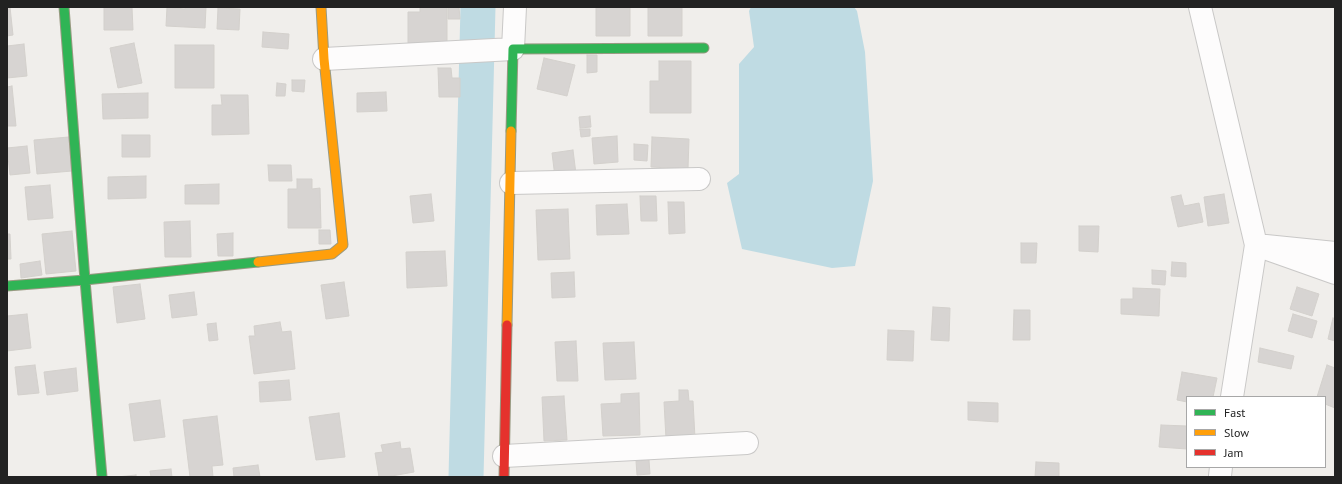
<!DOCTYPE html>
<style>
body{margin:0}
#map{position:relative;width:1342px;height:484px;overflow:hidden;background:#f0eeeb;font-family:"PT Sans",sans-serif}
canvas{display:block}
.frame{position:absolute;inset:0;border:8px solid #222;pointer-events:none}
.legend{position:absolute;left:1186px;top:396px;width:140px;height:72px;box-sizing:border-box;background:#fff;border:1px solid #a7a7a7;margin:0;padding:5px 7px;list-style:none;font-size:12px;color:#222}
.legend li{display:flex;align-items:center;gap:8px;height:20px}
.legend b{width:20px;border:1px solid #a7a7a7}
</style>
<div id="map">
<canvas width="1342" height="484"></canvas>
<div class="frame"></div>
<ul class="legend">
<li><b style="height:5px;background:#30b455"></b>Fast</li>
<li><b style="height:5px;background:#ff9f0a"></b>Slow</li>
<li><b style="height:5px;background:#e5322d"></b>Jam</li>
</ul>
</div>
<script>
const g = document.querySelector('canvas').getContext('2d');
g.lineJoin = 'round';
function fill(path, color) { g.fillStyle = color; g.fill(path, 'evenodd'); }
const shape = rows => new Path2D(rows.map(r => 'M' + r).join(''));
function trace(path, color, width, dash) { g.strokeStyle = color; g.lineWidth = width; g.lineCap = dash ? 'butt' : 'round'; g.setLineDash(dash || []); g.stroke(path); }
fill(shape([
 [751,7,854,7,857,11,865,52,873,181,855,266,832,268,742,249,727,183,739,174,739,64,754,47,749,11]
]), '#bfdbe3');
trace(shape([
 [466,477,478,7]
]), '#bfdbe3', 35);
const building = shape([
 [7,7,10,7,13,35,7,36,7,7],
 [104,7,132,7,133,30,104,30,104,7],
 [167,7,185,9,185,7,206,7,205,28,166,26,167,7],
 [420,7,447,7,447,42,408,43,408,12,420,12,420,7],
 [448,7,459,7,460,19,448,19,448,7],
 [596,7,630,7,630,36,596,36,596,7],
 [648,7,682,7,682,36,648,36,648,7],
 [218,8,240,9,239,30,217,29,218,8],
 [263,32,289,34,288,49,262,47,263,32],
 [134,43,142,83,118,88,110,48,134,43],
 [24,44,27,76,7,78,7,46,24,44],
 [175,45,214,45,214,88,175,88,175,45],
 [587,55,597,55,597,72,587,73,587,55],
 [544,58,575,65,567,96,537,89,544,58],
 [659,61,691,61,691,113,650,113,650,81,659,81,659,61],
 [438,68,451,68,452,78,460,78,460,97,439,97,438,68],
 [292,80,305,80,304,92,292,91,292,80],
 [277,83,286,84,285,96,276,96,277,83],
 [12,86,16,126,7,126,7,87,12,86],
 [386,92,387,111,357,112,357,93,386,92],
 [148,93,148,118,103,119,102,94,148,93],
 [221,95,248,95,249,134,212,135,212,105,222,105,221,95],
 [590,116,591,127,580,128,579,117,590,116],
 [580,129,590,129,590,136,581,137,580,129],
 [122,135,150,135,150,157,122,157,122,135],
 [617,136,618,162,594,164,592,138,617,136],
 [69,137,72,171,37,174,34,140,69,137],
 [652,137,689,139,688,169,651,167,652,137],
 [634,144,648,145,647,161,634,160,634,144],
 [27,146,30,173,10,175,7,148,27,146],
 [573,150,576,174,555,177,552,153,573,150],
 [268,165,291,165,292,181,269,181,268,165],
 [146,176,146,198,108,199,108,177,146,176],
 [297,179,312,179,312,189,320,188,321,228,288,228,288,189,297,189,297,179],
 [219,184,219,204,185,204,185,185,219,184],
 [50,185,53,218,28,220,25,187,50,185],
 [431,194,434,221,413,223,410,196,431,194],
 [1224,194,1229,223,1208,226,1204,197,1224,194],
 [1181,195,1184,206,1199,203,1203,222,1178,227,1171,197,1181,195],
 [640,196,656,196,657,221,641,221,640,196],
 [668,202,684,202,685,233,669,234,668,202],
 [627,204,629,234,597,235,596,205,627,204],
 [568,209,570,259,538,260,536,210,568,209],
 [190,221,191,257,165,257,164,222,190,221],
 [1079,226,1099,226,1098,252,1079,251,1079,226],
 [319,230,330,230,331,244,319,244,319,230],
 [72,231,76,271,46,274,42,234,72,231],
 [233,233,233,256,218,256,217,234,233,233],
 [7,234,10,234,11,259,7,259,7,234],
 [1021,243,1037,243,1036,263,1021,263,1021,243],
 [445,251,447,286,407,288,406,252,445,251],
 [40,261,42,275,21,278,20,264,40,261],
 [1172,262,1186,263,1186,277,1171,276,1172,262],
 [1152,270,1166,271,1165,285,1152,284,1152,270],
 [574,272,575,297,552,298,551,273,574,272],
 [344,282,349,316,326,319,321,285,344,282],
 [140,284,145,319,117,323,113,287,140,284],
 [1297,287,1319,294,1312,316,1290,309,1297,287],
 [1133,288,1160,289,1159,316,1121,314,1121,299,1133,299,1133,288],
 [194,292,197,315,172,318,169,295,194,292],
 [933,307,950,308,949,341,931,340,933,307],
 [1014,310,1030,310,1030,340,1013,340,1014,310],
 [27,314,31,348,7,351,7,316,27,314],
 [1293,314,1317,321,1312,338,1288,331,1293,314],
 [1333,318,1335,319,1335,341,1328,339,1333,318],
 [280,322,282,332,291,331,295,369,254,374,249,336,255,336,254,326,280,322],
 [216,323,218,340,209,341,207,324,216,323],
 [888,330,914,331,913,361,887,360,888,330],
 [576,341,578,381,557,381,555,342,576,341],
 [634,342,636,379,605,380,603,343,634,342],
 [1260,348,1294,356,1291,369,1258,362,1260,348],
 [35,365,39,393,18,395,15,367,35,365],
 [1327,365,1335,368,1335,408,1325,404,1325,397,1317,397,1327,365],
 [76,368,78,391,47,395,44,372,76,368],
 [1182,372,1217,378,1213,397,1187,397,1187,402,1177,400,1182,372],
 [289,380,291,400,260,402,259,382,289,380],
 [679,390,688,390,689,401,693,401,695,438,666,439,664,402,679,401,679,390],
 [639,393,640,435,603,436,601,404,621,403,621,394,639,393],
 [564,396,567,440,544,441,542,397,564,396],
 [160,400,165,437,134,441,129,404,160,400],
 [968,402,998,403,998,422,968,420,968,402],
 [339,413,345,457,316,460,309,417,339,413],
 [217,416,223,465,212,466,213,477,190,477,183,420,217,416],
 [1161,425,1187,426,1187,449,1159,447,1161,425],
 [400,442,401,449,410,448,414,472,386,477,379,477,375,453,383,452,381,445,400,442],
 [649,460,650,474,637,475,636,461,649,460],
 [1036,462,1059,463,1059,477,1035,477,1036,462],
 [258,465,260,477,234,477,233,468,258,465],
 [171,469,172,477,151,477,150,471,171,469],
 [136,475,136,477,117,477,136,475]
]);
fill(building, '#d7d4d2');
trace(building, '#d3d0cc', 1);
const street = shape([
 [1200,7,1256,245,1335,253],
 [324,59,513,49,515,7],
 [511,183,699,179],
 [1232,397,1256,245,1335,273],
 [504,456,747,443],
 [1220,476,1221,467]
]);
const fast = shape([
 [511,131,513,49,704,48],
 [7,286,85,280,64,7],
 [102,477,85,280,258,262]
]);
const slow = shape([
 [258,262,332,254,343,245,324,59,321,7],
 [507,325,511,131]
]);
const jam = shape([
 [504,477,507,325]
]);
trace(street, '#c9c8c7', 24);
trace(fast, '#999a82', 11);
trace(slow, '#999a82', 11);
trace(jam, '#999a82', 11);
trace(street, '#fdfcfc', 22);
trace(fast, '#30b455', 9);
trace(slow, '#ff9f0a', 9);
trace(jam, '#e5322d', 9);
</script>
